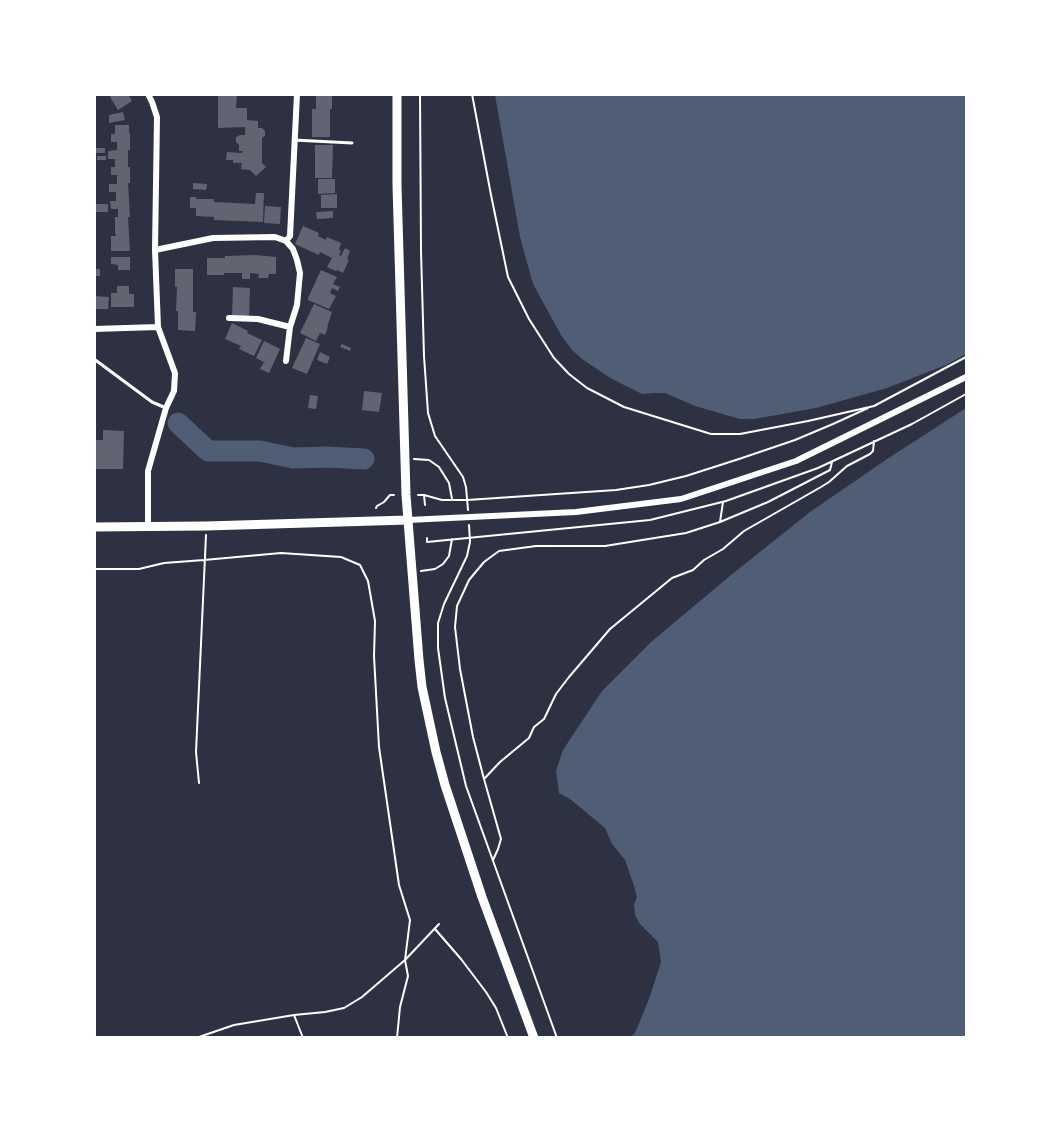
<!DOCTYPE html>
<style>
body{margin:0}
#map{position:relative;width:1061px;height:1132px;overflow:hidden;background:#2d3142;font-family:Commissioner,sans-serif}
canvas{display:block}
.frame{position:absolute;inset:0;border:96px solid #fff;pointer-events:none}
</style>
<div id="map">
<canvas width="1061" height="1132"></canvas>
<div class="frame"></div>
</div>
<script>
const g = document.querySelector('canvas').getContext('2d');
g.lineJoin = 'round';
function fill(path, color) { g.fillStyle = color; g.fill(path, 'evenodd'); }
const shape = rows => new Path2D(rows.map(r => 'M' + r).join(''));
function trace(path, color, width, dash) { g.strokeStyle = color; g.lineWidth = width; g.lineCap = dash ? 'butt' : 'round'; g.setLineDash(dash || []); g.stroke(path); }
fill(shape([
 [495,95,966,95,966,354,946,365,887,388,816,408,754,419,740,419,695,406,665,393,655,393,642,394,612,379,582,359,572,350,561,335,533,284,520,237],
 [966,408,966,1037,631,1037,635,1033,649,999,661,962,658,942,640,924,635,915,634,904,637,897,634,886,625,860,612,844,605,828,570,799,559,793,556,771,563,750,602,691,651,642,731,575,810,512,887,459]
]), '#4f5d75');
trace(shape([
 [178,423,208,451,260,451,293,458,328,457,364,459]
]), '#4f5d75', 21);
fill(shape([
 [113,94,128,94,132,101,118,110,110,97],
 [218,94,237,94,236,108,247,108,247,120,258,121,258,128,262,128,265,131,265,136,262,138,262,163,266,167,256,176,250,170,241,169,242,163,233,163,233,160,226,160,227,152,242,153,243,151,239,151,239,145,236,142,236,137,240,135,245,135,245,127,218,128],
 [316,94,332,94,332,109,330,109,330,137,312,137,312,109,316,109],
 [123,112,125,120,109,123,109,115],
 [115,125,129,125,129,134,130,133,130,150,128,150,128,167,130,167,130,183,128,183,130,217,128,217,130,251,111,251,111,236,116,236,116,234,115,234,115,217,118,217,118,209,111,209,110,201,116,201,116,192,109,192,109,184,117,184,117,175,111,175,111,167,115,167,115,159,108,159,108,151,117,150,117,142,111,142,111,134,115,134],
 [315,145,333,145,332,178,315,178],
 [95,148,105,148,105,153,95,153],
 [97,156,106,156,106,160,97,160],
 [318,179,335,179,335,193,318,194],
 [193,183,207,184,206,190,193,189],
 [256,193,264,193,263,222,214,220,214,217,196,216,196,208,190,208,190,197,196,197,196,199,214,199,214,202,255,204],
 [337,194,337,208,321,208,321,195],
 [95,204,108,204,108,212,95,212],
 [265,206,281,207,280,224,264,223],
 [333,211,333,218,317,219,316,212],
 [303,226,319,233,318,236,326,240,327,237,341,243,339,250,341,251,339,255,341,256,345,248,350,251,347,259,349,260,343,273,337,270,336,271,327,267,332,258,320,252,319,255,295,244],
 [255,255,276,257,276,274,269,274,268,278,258,278,259,274,250,273,250,279,242,279,242,273,224,273,224,275,207,275,207,258,225,258,225,256],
 [111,257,130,257,130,270,118,270,118,265,111,264],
 [94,269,100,269,100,276,94,276],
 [175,269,193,269,193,312,196,312,195,331,178,330,178,311,176,311,177,287,175,287],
 [321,270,337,277,333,284,340,287,338,291,332,288,330,293,336,296,329,309,308,300,308,298],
 [117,286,129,286,129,294,134,294,134,307,111,307,111,293,117,293],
 [233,287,250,288,249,317,232,316],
 [94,296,109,297,108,309,94,309],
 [314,304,332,312,327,327,328,327,325,335,320,333,316,341,300,333],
 [232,323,248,331,247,333,262,340,254,356,239,349,241,346,225,339],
 [306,338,320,344,307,374,292,368],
 [264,341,280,349,269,373,260,369,264,362,256,358],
 [342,344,351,348,350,351,340,347],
 [320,352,330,357,327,364,317,360],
 [364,391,382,393,379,412,362,410],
 [310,395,318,396,316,409,308,408],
 [103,430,124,431,123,469,94,469,94,440,103,440]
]), '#626471');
trace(shape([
 [420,94,421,251,424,356,428,413,435,436,463,477,466,487,468,510],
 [472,94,491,195,508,277,529,319,554,358,569,374,587,388,624,407,711,434,740,434,808,421,874,406],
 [874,406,966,357],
 [414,459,429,460,439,467,449,483,452,499],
 [418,495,424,495,425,505],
 [424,495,442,500,467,500,616,490,649,485,686,476,739,459,795,440,833,424,868,408],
 [376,508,377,506,384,502,390,495,394,495],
 [720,522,768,502,830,470,832,462],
 [469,525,470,542,467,556,444,604,438,623,438,648,445,698,466,786,557,1038],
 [427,538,427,542,650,520,726,501,818,468,912,424,966,394],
 [94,569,139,569,164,563,204,560,281,553,341,557,360,565,368,581,375,621,374,656,379,747,399,885,410,920,405,960,408,976,400,1007,397,1038],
 [421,571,435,569,443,564,449,556,452,539],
 [484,779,473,737,460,669,455,627,457,606,469,580,484,562,499,551,536,546,605,546,686,533,720,522,723,502],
 [199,783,196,752,206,535],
 [493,860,498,849,501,839,484,779,500,762,529,738,534,727,544,719,556,694,569,677,610,629,672,578,693,570,704,560,723,549,744,531,821,487,829,482,847,466,870,454,873,451,874,441],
 [435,929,461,959,486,992,496,1008,508,1038],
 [294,1015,303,1038],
 [196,1038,234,1025,294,1015,325,1012,344,1008,362,997,405,960,439,924]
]), '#fff', 2);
trace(shape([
 [294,140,352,143],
 [94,359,152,402,166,408]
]), '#fff', 3);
trace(shape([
 [148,94,152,102,157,117,155,250,158,327,175,373,174,391,166,408,148,471,148,527],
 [286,241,290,236,297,94],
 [155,250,213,238,275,237,286,241,293,249,297,260,300,273,297,305,290,327,286,361],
 [229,318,258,319,290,327],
 [94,329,158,327],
 [408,520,576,512,681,499,796,461,966,377]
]), '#fff', 6);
trace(shape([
 [397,94,397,185,406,495,419,660,422,687,436,752,445,785,482,897,534,1038],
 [94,527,206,526,408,520]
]), '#fff', 9);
</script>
